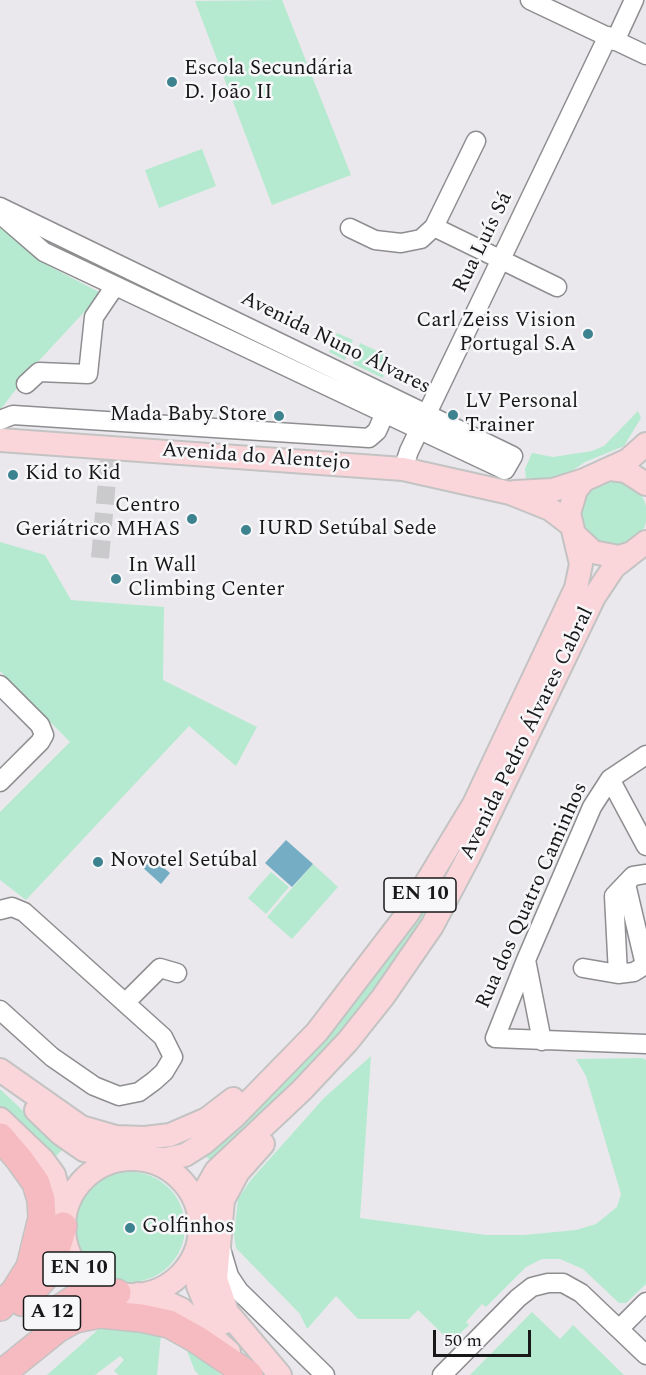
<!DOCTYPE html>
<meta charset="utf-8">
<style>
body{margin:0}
#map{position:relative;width:646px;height:1375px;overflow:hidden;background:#eae8ec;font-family:Spectral,serif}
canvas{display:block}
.scale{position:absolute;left:433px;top:1330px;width:98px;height:27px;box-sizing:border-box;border:3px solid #181819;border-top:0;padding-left:8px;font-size:18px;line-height:21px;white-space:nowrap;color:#181819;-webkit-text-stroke:4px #f7f6f9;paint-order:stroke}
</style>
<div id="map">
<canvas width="646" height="1375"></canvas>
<div class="scale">50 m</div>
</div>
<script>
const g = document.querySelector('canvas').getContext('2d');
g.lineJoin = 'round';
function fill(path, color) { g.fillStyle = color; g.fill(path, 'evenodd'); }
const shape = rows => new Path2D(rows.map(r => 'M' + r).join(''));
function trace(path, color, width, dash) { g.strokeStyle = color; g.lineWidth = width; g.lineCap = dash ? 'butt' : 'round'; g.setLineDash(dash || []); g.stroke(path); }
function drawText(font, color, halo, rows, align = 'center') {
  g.font = font + ' Spectral,serif'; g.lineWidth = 5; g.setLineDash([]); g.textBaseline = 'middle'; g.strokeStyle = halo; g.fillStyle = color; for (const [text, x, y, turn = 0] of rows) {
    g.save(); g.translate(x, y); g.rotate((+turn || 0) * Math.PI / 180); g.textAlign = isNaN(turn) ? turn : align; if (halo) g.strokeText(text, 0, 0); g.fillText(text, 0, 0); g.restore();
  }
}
fill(shape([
 [282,0,351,175,272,205,195,1],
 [202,149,216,186,159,208,145,170],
 [0,227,47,265,99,292,100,295,34,366,0,410],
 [337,333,353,340,345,360,329,352],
 [360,343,388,356,383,378,353,364],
 [638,411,641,418,624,446,585,462,570,472,548,479,526,478,525,469,532,453,553,457,592,451,604,446],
 '581 514a33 33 0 1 1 66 0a33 33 0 1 1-66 0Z',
 [0,542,45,555,71,600,164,607,163,680,257,727,236,766,189,726,26,900,0,880,0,812,70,742,0,671],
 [482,811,416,936,323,1057,213,1163,202,1153,256,1107],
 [313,864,338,887,292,939,267,917],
 [271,872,289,887,266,914,248,898],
 [371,1056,360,1218,486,1235,524,1235,576,1230,596,1224,617,1207,621,1194,586,1076,576,1059,642,1058,646,1060,646,1284,626,1303,619,1303,583,1269,560,1259,542,1259,526,1267,486,1307,482,1304,466,1322,469,1325,451,1342,418,1310,409,1319,358,1319,336,1296,307,1329,300,1314,236,1248,234,1235,238,1199,250,1181,324,1098],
 [0,1089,63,1149,52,1160,0,1109],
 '75 1227a55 55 0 1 1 110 0a55 55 0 1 1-110 0Z',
 [532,1312,560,1339,573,1325,624,1375,470,1375],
 [118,1326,161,1335,157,1375,119,1375,114,1371,124,1360,120,1356,95,1375,47,1375,101,1327],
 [187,1351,200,1358,221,1375,199,1375,195,1371]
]), '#b5ead0');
fill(shape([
 [286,840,313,864,292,887,265,863],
 [150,856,170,873,161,884,141,866]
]), '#75aec4');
trace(shape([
 [100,558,110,448]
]), '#cac9cc', 18, [18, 9]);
const minor = shape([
 [530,0,646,55],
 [615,41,634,0],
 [476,141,434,227,557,287],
 [0,207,513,456,505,470,435,437,44,252,0,214],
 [350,228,375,240,401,243,421,239,434,227],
 [26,384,39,372,88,374,94,317,115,286],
 [0,420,13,415,369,438,377,431,385,413],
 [403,469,409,451,608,36],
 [0,685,40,725,44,735,40,742,0,782],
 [646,755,610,779,592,807,526,960,495,1038,646,1044],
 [610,779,646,846],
 [0,910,12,907,24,912,163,1037,173,1057,164,1072,154,1081,139,1092,119,1096,94,1086,52,1057,0,1010],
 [526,960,542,1041],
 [583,968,618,974,634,972,645,965,626,884],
 [618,974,614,896,633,876,646,874],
 [125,1003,160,968,177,973],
 [221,1249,229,1276,239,1291,325,1375],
 [619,1329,646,1302],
 [442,1375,518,1298,532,1287,548,1283,563,1283,581,1293,646,1355]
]);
const major = shape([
 [0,440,403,469,510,493,550,509,571,525],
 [610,469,626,471,646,484],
 [515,492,553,490,584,480],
 [574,534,593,552,619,557,632,553],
 [0,1070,81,1127,116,1137,145,1138,170,1135,207,1119,233,1099],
 [36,1110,61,1134,84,1150,122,1158],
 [0,1119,43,1160,54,1175,64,1214],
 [263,1144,238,1172,223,1200,216,1279,227,1312,280,1375],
 [138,1159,166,1159,185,1155,204,1143,234,1117,317,1032,408,913,474,804,576,588,581,564,569,513,576,490,584,480,628,460,646,444],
 '64 1227a68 68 0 1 1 136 0a68 68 0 1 1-136 0Z',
 [199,1232,204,1192,216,1171,302,1090,348,1041,383,997,432,926,468,858,594,597,614,567,646,542],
 [198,1248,196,1269,198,1286,204,1301,223,1323],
 [138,1294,155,1297,181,1309,229,1352]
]);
const highway = shape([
 [0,1137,19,1159,36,1183,41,1200,42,1218,30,1267,15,1291,0,1307],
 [22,1302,50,1271,63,1226],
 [43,1320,76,1298,117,1293],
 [0,1375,57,1329,75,1319,100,1314,141,1318,169,1324,196,1339,249,1375]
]);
trace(minor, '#8e8d90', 21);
trace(major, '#c3c3c3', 26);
trace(highway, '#c3c3c3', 30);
trace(minor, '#fff', 18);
trace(major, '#fad6da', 22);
trace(highway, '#f6bbc1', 27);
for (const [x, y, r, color] of [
 [172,82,6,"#3d828f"],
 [588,334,6,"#3d828f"],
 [453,415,6,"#3d828f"],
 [279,416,6,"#3d828f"],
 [13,475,6,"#3d828f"],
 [192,519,6,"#3d828f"],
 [246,530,6,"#3d828f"],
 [116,579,6,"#3d828f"],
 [98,862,6,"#3d828f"],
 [130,1228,6,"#3d828f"]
]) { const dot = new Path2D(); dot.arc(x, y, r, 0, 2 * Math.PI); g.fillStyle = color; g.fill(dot); trace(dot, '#f7f6f9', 2); }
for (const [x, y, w] of [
 [420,895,72],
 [79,1269,72],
 [52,1313,57]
]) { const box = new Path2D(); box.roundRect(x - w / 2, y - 17, w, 34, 4.5); g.fillStyle = '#f7f6f9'; g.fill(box); trace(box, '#181819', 1.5); }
drawText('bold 20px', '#181819', null, [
 ["EN 10",420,895],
 ["EN 10",79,1269],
 ["A 12",52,1313]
]);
drawText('21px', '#181819', '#f7f6f9', [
 ["Escola Secundária",184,70],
 ["D. João II",184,94],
 ["Carl Zeiss Vision",576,322,"right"],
 ["Portugal S.A",576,346,"right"],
 ["LV Personal",465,403],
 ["Trainer",465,427],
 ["Mada Baby Store",267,416,"right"],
 ["Kid to Kid",25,475],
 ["Centro",180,507,"right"],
 ["Geriátrico MHAS",180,531,"right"],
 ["IURD Setúbal Sede",258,530],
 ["In Wall",128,567],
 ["Climbing Center",128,591],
 ["Novotel Setúbal",110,862],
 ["Golfinhos",142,1228]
], 'left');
drawText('21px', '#181819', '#f7f6f9', [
 ["Rua Luís Sá",484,243,-64],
 ["Avenida Nuno Álvares",335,344,26],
 ["Avenida do Alentejo",256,458,4],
 ["Avenida Pedro Álvares Cabral",528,734,-64],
 ["Rua dos Quatro Caminhos",533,896,-66]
]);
</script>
